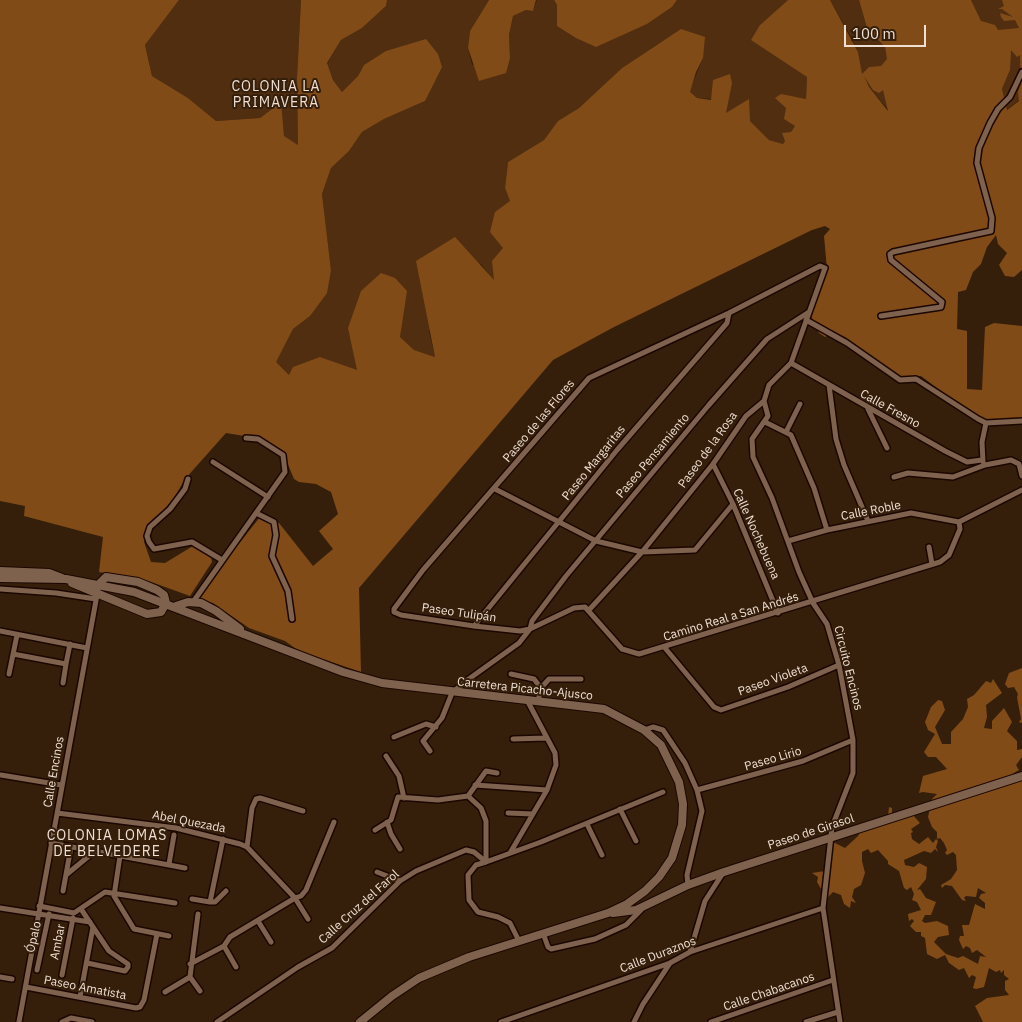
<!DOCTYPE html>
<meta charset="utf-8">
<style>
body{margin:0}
#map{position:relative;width:1022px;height:1022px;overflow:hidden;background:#351f0b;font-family:"IBM Plex Sans",sans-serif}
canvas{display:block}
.scale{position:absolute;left:844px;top:25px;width:82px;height:22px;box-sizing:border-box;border:2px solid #f0e0d4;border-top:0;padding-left:6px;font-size:15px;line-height:18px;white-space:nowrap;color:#f0e0d4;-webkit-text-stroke:4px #351f0b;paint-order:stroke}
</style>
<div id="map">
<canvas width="1022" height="1022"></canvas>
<div class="scale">100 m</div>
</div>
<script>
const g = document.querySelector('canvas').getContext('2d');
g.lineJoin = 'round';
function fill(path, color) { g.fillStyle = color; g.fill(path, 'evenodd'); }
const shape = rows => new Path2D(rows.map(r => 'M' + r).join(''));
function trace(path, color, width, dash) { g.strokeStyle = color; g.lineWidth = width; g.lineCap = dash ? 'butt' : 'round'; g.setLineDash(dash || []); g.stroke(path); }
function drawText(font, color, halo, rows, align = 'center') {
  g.font = font + ' "IBM Plex Sans",sans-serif'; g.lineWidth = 4; g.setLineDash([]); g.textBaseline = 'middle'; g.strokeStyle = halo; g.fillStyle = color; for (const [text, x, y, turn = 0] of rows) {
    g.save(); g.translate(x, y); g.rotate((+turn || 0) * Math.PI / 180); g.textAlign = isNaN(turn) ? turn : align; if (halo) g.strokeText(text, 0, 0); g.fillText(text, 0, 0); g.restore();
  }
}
fill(shape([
 [179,0,301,0,297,78,298,145,284,137,280,102,260,118,216,121,188,98,152,76,145,45],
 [387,0,489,0,470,31,468,48,472,65,510,58,509,35,513,16,526,10,533,11,537,0,554,0,557,5,558,26,629,31,647,24,672,7,677,0,788,0,760,25,790,64,807,77,806,99,794,97,786,108,795,126,783,144,769,140,750,121,726,113,727,100,697,98,689,92,703,58,669,37,622,68,579,108,558,121,544,140,508,162,505,188,510,201,503,248,494,281,480,263,429,331,435,357,414,350,400,337,402,316,357,371,320,357,289,375,275,362,293,329,310,316,331,270,322,194,331,168,349,151,362,132,384,119,425,101,364,65,358,76,342,92,333,80,327,64,341,40,362,28,386,6],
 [830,0,859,0,867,28,885,47,892,81,892,114,869,87,860,71,858,52,851,37],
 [971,0,1009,0,1022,37,1022,98,1006,110,1002,89,1010,70,984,28]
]), '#512e10');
fill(shape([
 [0,0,179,0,145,45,152,76,188,98,216,121,260,118,281,102,284,136,298,145,297,78,301,0,387,0,386,6,362,28,341,40,327,63,333,80,342,92,358,76,364,65,386,51,426,39,438,54,442,67,425,101,384,119,362,132,349,151,331,168,322,194,331,270,327,293,310,316,293,329,276,362,289,375,293,367,320,357,357,370,348,328,361,291,381,273,395,278,407,291,400,337,414,350,435,357,416,261,455,237,494,280,492,261,503,248,490,232,495,212,510,201,505,188,508,162,544,140,558,121,579,108,622,68,681,29,705,37,703,58,696,72,690,92,697,98,711,100,713,80,730,74,732,83,726,113,749,99,750,121,769,140,783,144,785,141,782,133,791,132,795,126,784,119,786,108,775,98,781,94,806,99,807,77,751,40,760,25,788,0,830,0,858,52,862,74,869,67,881,66,887,59,885,47,867,28,859,0,971,0,981,21,995,25,998,30,1019,28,1015,20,1004,21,1001,17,1000,13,1013,17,1002,9,998,9,1004,6,1002,0,1022,0,1022,270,1014,277,1005,276,999,265,1007,253,998,244,996,235,987,247,981,264,973,272,966,290,958,292,957,329,967,331,967,389,982,390,985,327,994,323,1022,326,1022,419,988,422,974,416,921,376,899,378,845,337,828,329,831,334,825,337,819,333,808,310,812,292,827,269,824,236,830,229,825,226,812,230,614,327,553,360,359,588,361,672,299,651,285,641,249,628,213,603,199,599,203,589,260,517,279,523,313,566,333,549,319,531,338,514,331,492,316,484,299,482,294,479,282,450,263,439,226,433,185,479,174,498,146,531,144,542,151,562,165,563,193,546,211,557,212,562,190,596,143,579,99,572,103,537,24,516,25,506,0,501],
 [1011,50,1017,57,1020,55,1021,84,1018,92,1019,101,1007,110,1002,89,1010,70],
 [864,76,873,90,879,93,883,90,888,111,869,87],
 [489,0,536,0,533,11,526,10,513,16,509,35,510,58,506,73,479,81,468,48,470,31],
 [554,0,677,0,672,7,647,24,596,47,576,38,557,26,557,5],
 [1022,668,1022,722,1021,723,1019,722,1021,719,1017,697,1018,694,1014,687,1008,688,1005,684,1009,673],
 [993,679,1002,693,986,705,987,717,984,728,992,729,992,721,1004,708,1012,722,1007,731,1017,741,1017,750,1022,749,1022,757,1016,765,1019,770,1012,774,1017,773,1022,777,1022,1022,983,1022,975,1006,987,998,1009,995,1005,990,1005,981,1009,979,1004,975,1004,970,1001,973,1000,970,996,972,989,968,984,987,976,989,973,988,976,977,972,975,969,978,964,968,959,970,949,963,945,955,937,959,927,954,925,938,921,936,921,932,916,932,910,926,914,921,912,919,909,921,908,914,921,910,917,902,912,900,914,894,911,887,907,890,904,888,899,871,888,864,888,861,878,850,871,853,868,849,862,852,862,861,865,873,861,885,854,889,852,897,856,903,851,901,850,908,844,904,841,895,833,892,828,897,824,894,817,882,818,877,812,873,825,871,831,841,845,848,858,836,860,832,866,831,868,823,888,816,889,807,892,808,892,814,912,814,920,823,911,829,913,832,911,833,912,839,919,844,928,837,933,843,936,839,938,841,936,847,938,852,935,849,931,853,924,851,904,860,905,865,914,867,919,863,927,867,926,879,917,890,920,889,926,898,936,902,931,915,925,915,922,921,925,923,937,921,948,926,949,935,938,937,934,942,946,954,958,958,963,956,978,964,980,956,986,957,977,950,972,953,970,948,966,946,963,949,959,940,960,936,964,936,962,925,969,925,975,904,985,909,985,903,979,898,981,894,986,893,978,888,976,897,966,896,964,898,966,901,962,900,952,886,945,885,942,888,941,885,951,879,957,870,956,855,953,852,947,855,945,853,947,850,944,843,940,838,937,839,937,832,932,827,928,817,932,799,937,794,923,792,919,793,923,776,947,769,936,757,928,757,924,752,935,734,928,730,925,722,931,707,938,700,942,701,945,710,935,727,942,744,951,744,951,732,963,719,968,707,967,699,974,695,986,681,991,683]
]), '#814b18');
const street = shape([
 [881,316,941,307,942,302,891,260,890,254,893,252,991,231,992,218,977,163,979,148,990,123,998,109,1010,97,1022,72],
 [806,320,847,343,900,380,916,379,978,419,986,423,1022,421],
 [791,363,945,451,967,462,982,460],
 [829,385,836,439,844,465,868,521],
 [764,401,768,416,752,439,753,457,772,498,799,572,813,603,827,624,839,665,853,740,853,773,832,827,823,908,840,1022],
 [868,409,887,448],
 [765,422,791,435,814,488,827,530],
 [786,432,800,404],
 [213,462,268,497],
 [983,462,982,442,986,423],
 [713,464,733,504,778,613],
 [894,477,908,473,953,477,985,465,1011,460,1019,464,1022,476],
 [188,479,185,489,170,509,150,527,147,536,149,542,154,549,192,542,222,560],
 [495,489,596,541,642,552,695,550,733,504],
 [256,513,274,522,276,535,272,556,288,591,292,619],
 [959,522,1022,490],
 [788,541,827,530,911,513,959,522],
 [929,547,932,564],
 [0,589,56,593,96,599],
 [193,602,285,472,283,455,258,439,246,438],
 [589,610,642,552,713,464,746,416,764,401,769,385,791,363,825,268,820,266,729,313,589,378,423,570,394,609,394,612,401,615,474,626,520,631,530,629,532,621,566,576,708,406,767,339,809,312],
 [474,626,617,450,727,323,729,313],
 [0,631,87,648],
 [665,648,714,707,721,710,788,687,839,665],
 [13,654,66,664,70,644],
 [9,674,17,635],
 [511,674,534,679,541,688],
 [63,683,66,664],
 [538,701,541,688,549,679,581,679],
 [644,730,653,727,663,730,685,763,697,790,702,811,687,875,688,885],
 [394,737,426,724,436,727],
 [513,739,546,738],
 [430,751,423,741,442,718,452,693,466,681,519,643,530,629,574,608,585,607,622,649,639,654,940,562,949,555,960,529,959,522],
 [386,756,399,776,404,798],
 [1,775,61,785],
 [475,785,547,790],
 [697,790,803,761,853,740],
 [468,796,481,808,486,821,486,862,476,865,468,875,469,900,478,912,498,917,510,923,519,941],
 [468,796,486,771,497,773],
 [620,809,636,841],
 [57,813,176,828,240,844,247,847,295,898,308,919],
 [508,813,533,814],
 [387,822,391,834,400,849],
 [587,824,602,855],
 [375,830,391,820,398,797,438,800,468,796],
 [51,843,185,868],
 [247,847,252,808,256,799,260,798,303,811],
 [510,853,547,790,556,765,555,753,527,700],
 [120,856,114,896,134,929,169,936],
 [169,864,174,835],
 [377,872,400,881],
 [66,875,95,851],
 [63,891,71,847],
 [192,899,210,902,223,839],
 [210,902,215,902,226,891],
 [39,906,74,913,105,892,175,903],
 [0,908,90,922],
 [81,909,109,951,128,964,128,967,125,971,87,963],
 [198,914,190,977,200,991],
 [258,921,271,942],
 [543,933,548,947,551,949,595,939,626,925,641,910],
 [224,946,236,967],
 [690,952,705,901,723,873],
 [190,964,224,946,230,937,295,898,301,896,306,890,334,822],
 [37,970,49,914],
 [62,975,73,918],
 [0,977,12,979],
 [26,987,136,1008,140,1007,144,1000,157,934],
 [165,992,190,977],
 [80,997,93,927],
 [19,1022,99,584],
 [62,1022,71,1018,92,1022],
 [217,1022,298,967,332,948,400,881,416,871,466,850,474,852,486,862,541,842,663,792],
 [501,1022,670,963,690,952,823,908],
 [634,1022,643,1004,670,963],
 [711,1022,833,980],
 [806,1022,838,1012]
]);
const secondary = shape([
 [0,571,49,573,62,578],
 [0,578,66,579,134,592,343,672,382,683,604,709,644,730,661,745,679,782,683,804,682,825,672,858,659,877,645,891,627,904,608,913,469,957,419,978,392,996,360,1022],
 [72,583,147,614,161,612,166,603,164,595,157,590,138,582,106,577,99,584],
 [176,606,188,602,201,603,216,611,240,629],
 [613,913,636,910,688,885,724,872,1022,776]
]);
trace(street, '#1c0700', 8);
trace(secondary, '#1c0700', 10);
trace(street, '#7e624e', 5);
trace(secondary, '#7e624e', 8);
drawText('12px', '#f0e0d4', '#351f0b', [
 ["Calle Fresno",890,409,29],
 ["Paseo de las Flores",539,421,-50],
 ["Paseo de la Rosa",708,450,-54],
 ["Paseo Pensamiento",653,456,-50],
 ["Paseo Margaritas",594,463,-51],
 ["Calle Roble",871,511,-11],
 ["Calle Nochebuena",756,534,66],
 ["Paseo Tulipán",459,613,8],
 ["Camino Real a San Andrés",731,617,-17],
 ["Circuito Encinos",848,668,76],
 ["Paseo Violeta",773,680,-20],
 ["Carretera Picacho-Ajusco",525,689,6],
 ["Paseo Lirio",773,759,-16],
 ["Calle Encinos",54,772,-80],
 ["Abel Quezada",189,822,11],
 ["Paseo de Girasol",811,832,-18],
 ["Calle Cruz del Farol",359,907,-42],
 ["Ópalo",34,937,-77],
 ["Ambar",58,942,-79],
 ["Calle Duraznos",658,955,-21],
 ["Paseo Amatista",85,988,11],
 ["Calle Chabacanos",769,992,-19]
]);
g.letterSpacing = '1px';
drawText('14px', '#f0e0d4', '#351f0b', [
 ["COLONIA LA",276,87],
 ["PRIMAVERA",276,103],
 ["COLONIA LOMAS",107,836],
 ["DE BELVEDERE",107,852]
]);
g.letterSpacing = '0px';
</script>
